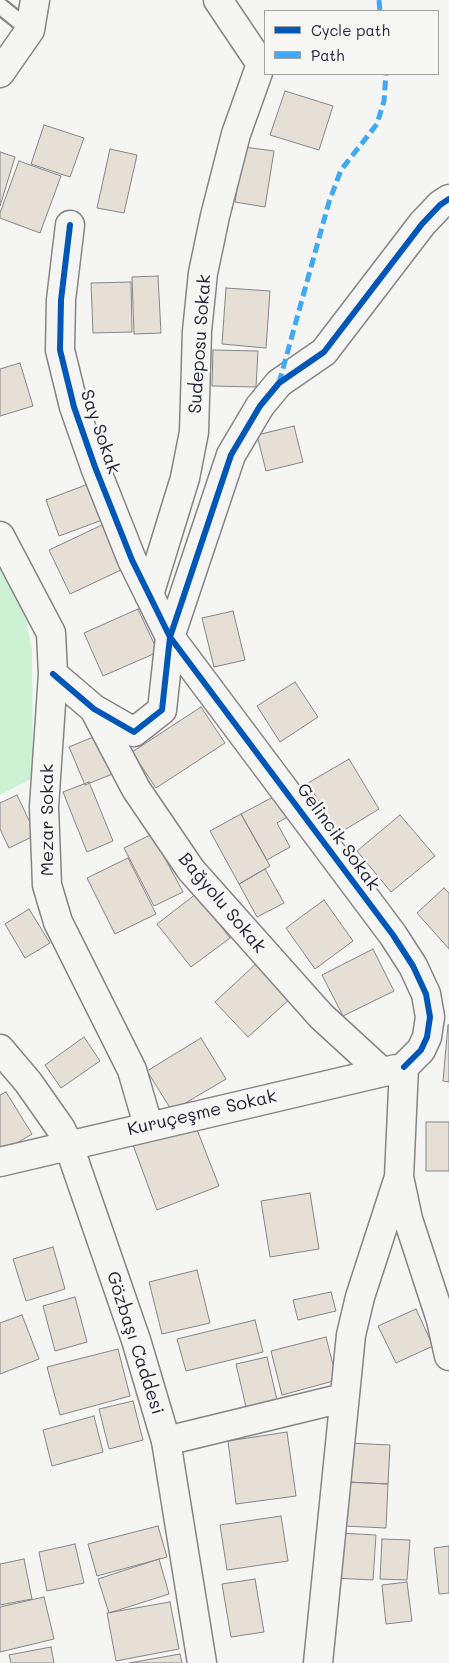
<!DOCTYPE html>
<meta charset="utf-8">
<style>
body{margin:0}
#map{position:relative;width:449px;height:1663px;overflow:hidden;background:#f5f5f3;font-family:Mali,sans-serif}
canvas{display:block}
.legend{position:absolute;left:264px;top:10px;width:175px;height:65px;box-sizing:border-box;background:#f6f6f2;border:1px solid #a1a1a9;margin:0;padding:6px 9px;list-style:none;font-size:15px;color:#22223b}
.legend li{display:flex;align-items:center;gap:10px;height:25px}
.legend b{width:25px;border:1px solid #a1a1a9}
</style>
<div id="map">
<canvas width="449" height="1663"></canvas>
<ul class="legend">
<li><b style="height:6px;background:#0057b8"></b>Cycle path</li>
<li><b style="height:6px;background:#3fa9f5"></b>Path</li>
</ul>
</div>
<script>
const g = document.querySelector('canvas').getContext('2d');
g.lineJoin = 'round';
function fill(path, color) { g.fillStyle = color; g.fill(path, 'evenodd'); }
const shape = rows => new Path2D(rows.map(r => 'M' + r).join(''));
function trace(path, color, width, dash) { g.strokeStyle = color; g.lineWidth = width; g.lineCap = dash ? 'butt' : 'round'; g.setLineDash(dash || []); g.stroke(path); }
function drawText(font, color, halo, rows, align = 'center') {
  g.font = font + ' Mali,sans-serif'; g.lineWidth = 5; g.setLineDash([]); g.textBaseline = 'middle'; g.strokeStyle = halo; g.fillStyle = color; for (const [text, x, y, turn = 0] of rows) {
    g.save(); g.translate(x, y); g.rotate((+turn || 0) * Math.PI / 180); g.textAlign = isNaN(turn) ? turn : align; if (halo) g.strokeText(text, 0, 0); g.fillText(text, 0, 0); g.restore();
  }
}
fill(shape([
 [0,565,13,587,25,615,32,650,33,778,0,795]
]), '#ccf1d3');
const building = shape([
 [285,91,333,106,319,150,270,135,285,91],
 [44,125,84,138,70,177,31,164,44,125],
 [244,147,274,151,265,207,235,202,244,147],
 [110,149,137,155,124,213,97,208,110,149],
 [0,152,15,157,0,206,0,152],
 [19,161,61,176,40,233,0,218,0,213,19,161],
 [158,276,161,333,134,334,132,277,158,276],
 [131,282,132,332,93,333,91,283,131,282],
 [226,288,270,291,266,348,222,344,226,288],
 [213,350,258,351,256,387,212,386,213,350],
 [20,363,33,406,0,416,0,369,20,363],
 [294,426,303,462,266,471,257,435,294,426],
 [91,483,105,519,59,536,46,500,91,483],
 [102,525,123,569,70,594,49,550,102,525],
 [138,609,158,652,103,676,84,633,138,609],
 [233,611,245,660,214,667,202,618,233,611],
 [295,682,318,717,280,742,257,706,295,682],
 [201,707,225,743,156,788,132,752,201,707],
 [98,735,115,773,85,785,69,747,98,735],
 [349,759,379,809,338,834,308,783,349,759],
 [89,782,113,841,87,852,63,792,89,782],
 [17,795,36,835,9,848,0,829,0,803,17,795],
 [275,796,287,817,277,823,290,847,267,860,241,814,275,796],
 [241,814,270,866,239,884,210,831,241,814],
 [400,815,435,856,391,892,357,851,400,815],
 [152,834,183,892,154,906,124,848,152,834],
 [128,858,156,914,115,934,87,878,128,858],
 [265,869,284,903,257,917,239,884,265,869],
 [444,888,449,893,449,949,417,913,444,888],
 [196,894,230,938,191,967,157,924,196,894],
 [324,900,353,941,315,969,286,928,324,900],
 [29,909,50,943,25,958,5,924,29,909],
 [373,949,394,991,343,1016,322,975,373,949],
 [259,961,292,997,248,1037,215,1002,259,961],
 [448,1025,449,1025,449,1082,443,1081,448,1025],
 [84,1037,100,1061,61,1088,45,1065,84,1037],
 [201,1038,226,1079,172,1111,147,1071,201,1038],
 [6,1092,32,1134,0,1153,0,1095,6,1092],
 [194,1122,219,1186,157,1210,133,1145,194,1122],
 [426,1122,449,1122,449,1171,426,1171,426,1122],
 [310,1193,319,1249,270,1257,261,1201,310,1193],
 [53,1247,65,1289,26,1301,13,1259,53,1247],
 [197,1270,210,1323,162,1334,149,1282,197,1270],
 [331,1292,336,1311,298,1320,293,1300,331,1292],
 [75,1297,87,1342,55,1351,43,1306,75,1297],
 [416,1309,433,1346,396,1363,378,1326,416,1309],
 [22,1315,39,1359,0,1374,0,1323,22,1315],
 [255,1320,263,1352,186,1371,177,1339,255,1320],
 [326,1337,337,1380,282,1395,271,1351,326,1337],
 [118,1349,130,1396,60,1415,47,1367,118,1349],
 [267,1357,277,1400,246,1407,236,1364,267,1357],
 [133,1401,143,1440,109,1449,99,1409,133,1401],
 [94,1416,103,1452,52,1466,43,1430,94,1416],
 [287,1432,296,1496,236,1504,228,1441,287,1432],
 [348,1443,390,1445,388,1484,347,1482,348,1443],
 [347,1482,388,1484,386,1528,344,1526,347,1482],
 [281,1516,288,1561,227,1570,220,1525,281,1516],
 [158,1526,167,1557,97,1576,88,1544,158,1526],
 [338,1533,376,1535,373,1580,334,1578,338,1533],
 [382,1539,410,1540,407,1580,380,1579,382,1539],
 [75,1544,84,1583,47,1591,39,1552,75,1544],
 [449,1546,449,1593,439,1594,434,1548,449,1546],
 [24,1559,32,1599,0,1605,0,1564,24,1559],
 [159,1559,169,1594,109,1613,98,1579,159,1559],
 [255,1579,264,1632,231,1637,222,1584,255,1579],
 [407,1582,412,1621,386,1624,382,1585,407,1582],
 [44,1597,54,1639,0,1652,0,1607,44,1597],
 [170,1602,179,1649,116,1661,107,1613,170,1602],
 [51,1647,54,1663,11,1663,9,1655,51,1647],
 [180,1654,182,1663,129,1663,180,1654]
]);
fill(building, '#e6dfd6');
trace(building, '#858589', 1);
const lane = shape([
 [0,6,30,30]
]);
const street = shape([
 [0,73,30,30,35,0],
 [70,225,61,300,60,350,74,407,95,467,132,560,170,637,393,935,413,966,426,994,430,1017,427,1037,421,1050,404,1067],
 [0,536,51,633,53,674,44,807,47,885,58,922,132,1070,148,1125],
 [149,595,185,478,194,432,197,331,203,273,215,216,236,134,261,64,218,0],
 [53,674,94,709,134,732,162,710,170,637,231,455,260,406,279,383,324,352,422,224,440,205,449,199],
 [94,709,136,789,191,870,321,1016,382,1072],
 [404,1067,399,1177,408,1219,441,1320,449,1356],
 [0,1162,396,1069],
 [166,1441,343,1398],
 [318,1663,351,1335,360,1297,399,1177]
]);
const secondary = shape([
 [0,1049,28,1082,61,1129,69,1146,136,1340,166,1441,202,1663]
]);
trace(lane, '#858589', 19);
trace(street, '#858589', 31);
trace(secondary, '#858589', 31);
trace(lane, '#f5f5f3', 15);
trace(street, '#f5f5f3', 28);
trace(secondary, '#f5f5f3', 28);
trace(shape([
 [379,0,380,11],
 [279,383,329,202,341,170,377,124,384,101,386,74]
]), '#3fa9f5', 5, [10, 5]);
trace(shape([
 [70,225,61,300,60,350,74,407,95,467,132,560,170,637,393,935,413,966,426,994,430,1017,427,1037,421,1050,404,1067],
 [53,674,94,709,134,732,162,710,170,637,231,455,260,406,279,383,324,352,422,224,440,205,449,199]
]), '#0057b8', 6);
drawText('18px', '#22223b', '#f6f6f2', [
 ["Sudeposu Sokak",200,344,-86],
 ["Say Sokak",100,432,71],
 ["Mezar Sokak",47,820,-90],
 ["Gelincik Sokak",338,837,54],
 ["Bağyolu Sokak",222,903,50],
 ["Kuruçeşme Sokak",202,1113,-13],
 ["Gözbaşı Caddesi",135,1343,72]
]);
</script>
